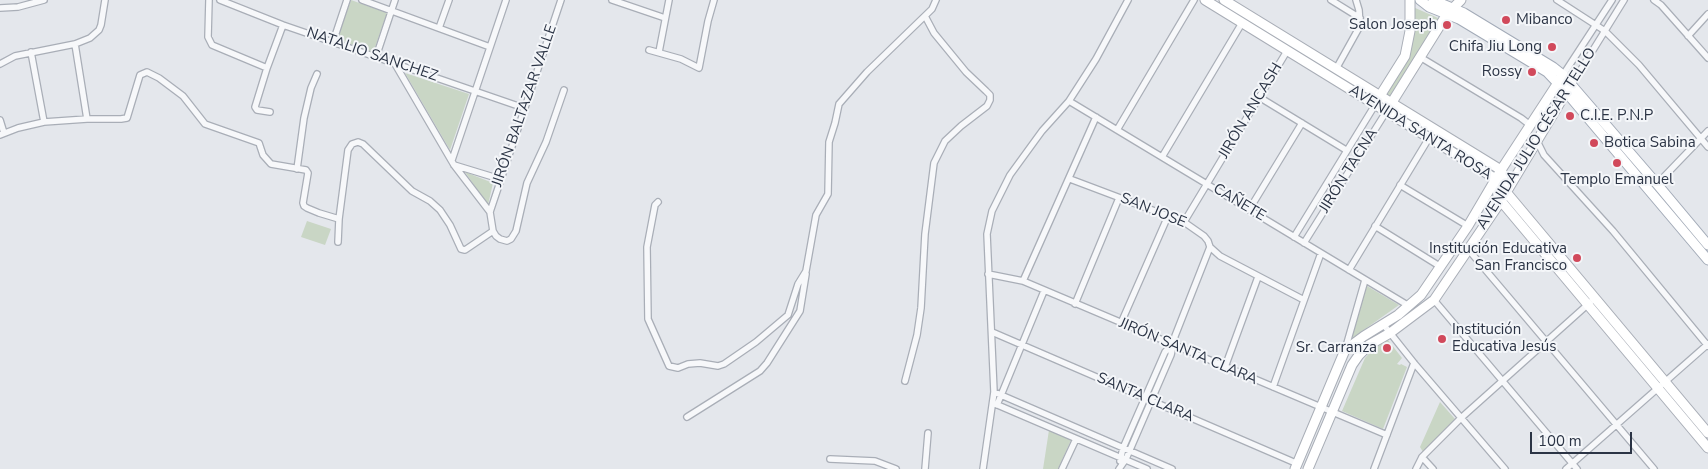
<!DOCTYPE html>
<meta charset="utf-8">
<style>
body{margin:0}
#map{position:relative;width:1708px;height:469px;overflow:hidden;background:#e4e7ec;font-family:"Nunito Sans",sans-serif}
canvas{display:block}
.scale{position:absolute;left:1530px;top:432px;width:102px;height:22px;box-sizing:border-box;border:2px solid #2b3445;border-top:0;padding-left:6px;font-size:15px;line-height:18px;white-space:nowrap;color:#2b3445;-webkit-text-stroke:4px #f4f6f9;paint-order:stroke}
</style>
<div id="map">
<canvas width="1708" height="469"></canvas>
<div class="scale">100 m</div>
</div>
<script>
const g = document.querySelector('canvas').getContext('2d');
g.lineJoin = 'round';
function fill(path, color) { g.fillStyle = color; g.fill(path, 'evenodd'); }
const shape = rows => new Path2D(rows.map(r => 'M' + r).join(''));
function trace(path, color, width, dash) { g.strokeStyle = color; g.lineWidth = width; g.lineCap = dash ? 'butt' : 'round'; g.setLineDash(dash || []); g.stroke(path); }
function drawText(font, color, halo, rows, align = 'center') {
  g.font = font + ' "Nunito Sans",sans-serif'; g.lineWidth = 4; g.setLineDash([]); g.textBaseline = 'middle'; g.strokeStyle = halo; g.fillStyle = color; for (const [text, x, y, turn = 0] of rows) {
    g.save(); g.translate(x, y); g.rotate((+turn || 0) * Math.PI / 180); g.textAlign = isNaN(turn) ? turn : align; if (halo) g.strokeText(text, 0, 0); g.fillText(text, 0, 0); g.restore();
  }
}
fill(shape([
 [351,0,387,13,373,53,337,39],
 [1413,7,1438,18,1391,97,1385,93,1408,54],
 [405,73,469,94,450,150],
 [465,172,493,183,488,205],
 [307,221,331,229,325,245,301,237],
 [1367,286,1399,305,1351,339],
 [1388,340,1402,358,1397,364,1400,365,1401,364,1407,367,1383,429,1342,411,1365,358,1374,348],
 [1440,402,1455,419,1423,452,1420,447],
 [1049,430,1071,440,1058,469,1043,469]
]), '#c9d6c5');
const street = shape([
 [209,0,208,37,212,45,267,68],
 [220,0,283,25,524,108],
 [362,0,490,47],
 [612,0,665,18],
 [1331,0,1360,18],
 [1557,0,1605,31,1639,65,1708,147],
 [1654,0,1661,5,1708,58],
 [0,8,18,7,44,0],
 [439,28,449,0],
 [1688,36,1708,14],
 [333,42,347,0],
 [75,44,87,119],
 [649,50,681,59,699,68,708,21,714,0],
 [31,52,44,122],
 [659,52,669,0],
 [376,57,395,0],
 [1420,57,1521,118,1530,125],
 [0,64,15,56,75,44,90,38,99,30,101,25,105,0],
 [395,64,454,165,490,212,493,231,496,236,500,239,507,241,511,239,516,231,527,183,546,142,564,90],
 [1336,69,1360,26,1359,10,1356,0],
 [1563,75,1612,0],
 [1572,84,1624,0],
 [1259,97,1346,150],
 [1069,101,1409,306],
 [270,112,257,110,255,107,267,68,283,25],
 [0,120,4,133],
 [1117,130,1194,0],
 [0,135,18,128,44,122,87,119,121,119,127,118,140,75,147,72,159,78,183,96,205,124,259,143,263,155,271,164,306,170,308,173,303,203,304,206,307,208,319,213,339,219],
 [1537,141,1544,155,1613,231,1708,346],
 [1162,157,1242,23],
 [452,160,506,0],
 [454,165,500,179],
 [297,169,304,118,311,88,317,74],
 [1070,179,1184,222,1204,236,1208,241,1210,247,1220,256,1304,300],
 [1657,184,1708,131],
 [1400,185,1468,226],
 [658,202,655,205,647,247,648,319,669,366,678,368,688,364,700,363,718,366,724,364,756,342,788,315,798,284,806,271,816,215,828,194,829,142,835,123,839,104,867,72,932,9,936,0],
 [1249,210,1302,123],
 [490,212,561,0],
 [1184,222,1287,51],
 [1375,226,1441,267],
 [1294,237,1375,105],
 [338,242,339,219,348,150,352,144,358,142,363,144,412,191,430,201,440,210,450,225,461,249,465,250,493,231],
 [1304,243,1386,112],
 [1467,248,1654,469],
 [1349,270,1429,138],
 [988,274,1023,281,1387,435],
 [1023,281,1096,117],
 [1434,300,1577,469],
 [1075,304,1119,198],
 [1121,323,1168,216],
 [1383,324,1414,363,1505,469],
 [992,332,1298,464],
 [1345,350,1365,280],
 [1225,367,1258,277],
 [905,381,917,335,921,308,925,234,934,163,945,141,961,126,987,106,990,100,990,95,986,91,966,72,934,33,925,16],
 [1273,387,1321,253],
 [994,392,1172,469],
 [993,403,1147,469],
 [997,405,1044,291],
 [687,417,760,371,767,363,800,311,806,274],
 [1422,457,1433,469],
 [830,459,875,461,896,469],
 [1120,461,1123,448,1165,352,1172,345],
 [925,469,928,433],
 [983,469,994,392,987,234,992,211,1010,175,1042,131,1069,101,1096,59,1128,0],
 [1062,469,1076,439],
 [1119,469,1126,459,1171,355,1175,336,1210,247],
 [1374,469,1414,363],
 [1416,469,1422,457,1461,418,1595,298],
 [1566,469,1708,344]
]);
const secondary = shape([
 [1205,0,1496,179,1497,182,1498,197,1501,201,1708,448],
 [1224,0,1501,170,1503,174,1504,188,1506,192,1708,433],
 [1378,99,1405,56,1410,31,1410,0],
 [1389,107,1447,14,1461,0],
 [1295,469,1345,350,1364,336,1398,315,1421,295,1468,226,1501,170,1563,75],
 [1308,469,1352,365,1359,355,1369,345,1390,333,1434,300,1501,201,1570,86]
]);
const primary = shape([
 [1420,0,1429,7,1459,19,1547,72,1566,92,1708,260],
 [1433,0,1464,13,1553,67,1563,75,1657,184,1708,245]
]);
trace(street, '#a9aeb7', 8);
trace(secondary, '#a9aeb7', 11);
trace(primary, '#a3abb8', 11);
trace(street, '#f7f8fa', 5.5);
trace(secondary, '#fff', 9);
trace(primary, '#fff', 9);
for (const [x, y, r, color] of [
 [1506,20,5,"#d1495b"],
 [1447,25,5,"#d1495b"],
 [1552,47,5,"#d1495b"],
 [1532,72,5,"#d1495b"],
 [1570,116,5,"#d1495b"],
 [1594,143,5,"#d1495b"],
 [1617,163,5,"#d1495b"],
 [1577,258,5,"#d1495b"],
 [1442,339,5,"#d1495b"],
 [1387,348,5,"#d1495b"]
]) { const dot = new Path2D(); dot.arc(x, y, r, 0, 2 * Math.PI); g.fillStyle = color; g.fill(dot); trace(dot, '#f4f6f9', 2); }
drawText('15px', '#2b3445', '#f4f6f9', [
 ["Mibanco",1516,20,"left"],
 ["Salon Joseph",1437,25],
 ["Chifa Jiu Long",1542,47],
 ["Rossy",1522,72],
 ["C.I.E. P.N.P",1580,116,"left"],
 ["Botica Sabina",1604,143,"left"],
 ["Templo Emanuel",1617,180,"center"],
 ["Institución Educativa",1567,249],
 ["San Francisco",1567,266],
 ["Institución",1452,330,"left"],
 ["Educativa Jesús",1452,347,"left"],
 ["Sr. Carranza",1377,348]
], 'right');
drawText('15px', '#2b3445', '#f4f6f9', [
 ["NATALIO SANCHEZ",372,55,19],
 ["JIRÓN BALTAZAR VALLE",525,106,-71],
 ["JIRÓN ANCASH",1251,111,-59],
 ["AVENIDA SANTA ROSA",1420,133,32],
 ["AVENIDA JULIO CÉSAR TELLO",1537,139,-58],
 ["JIRÓN TACNA",1349,171,-58],
 ["CAÑETE",1239,203,31],
 ["SAN JOSE",1153,211,22],
 ["JIRÓN SANTA CLARA",1188,352,23],
 ["SANTA CLARA",1145,398,23]
]);
</script>
